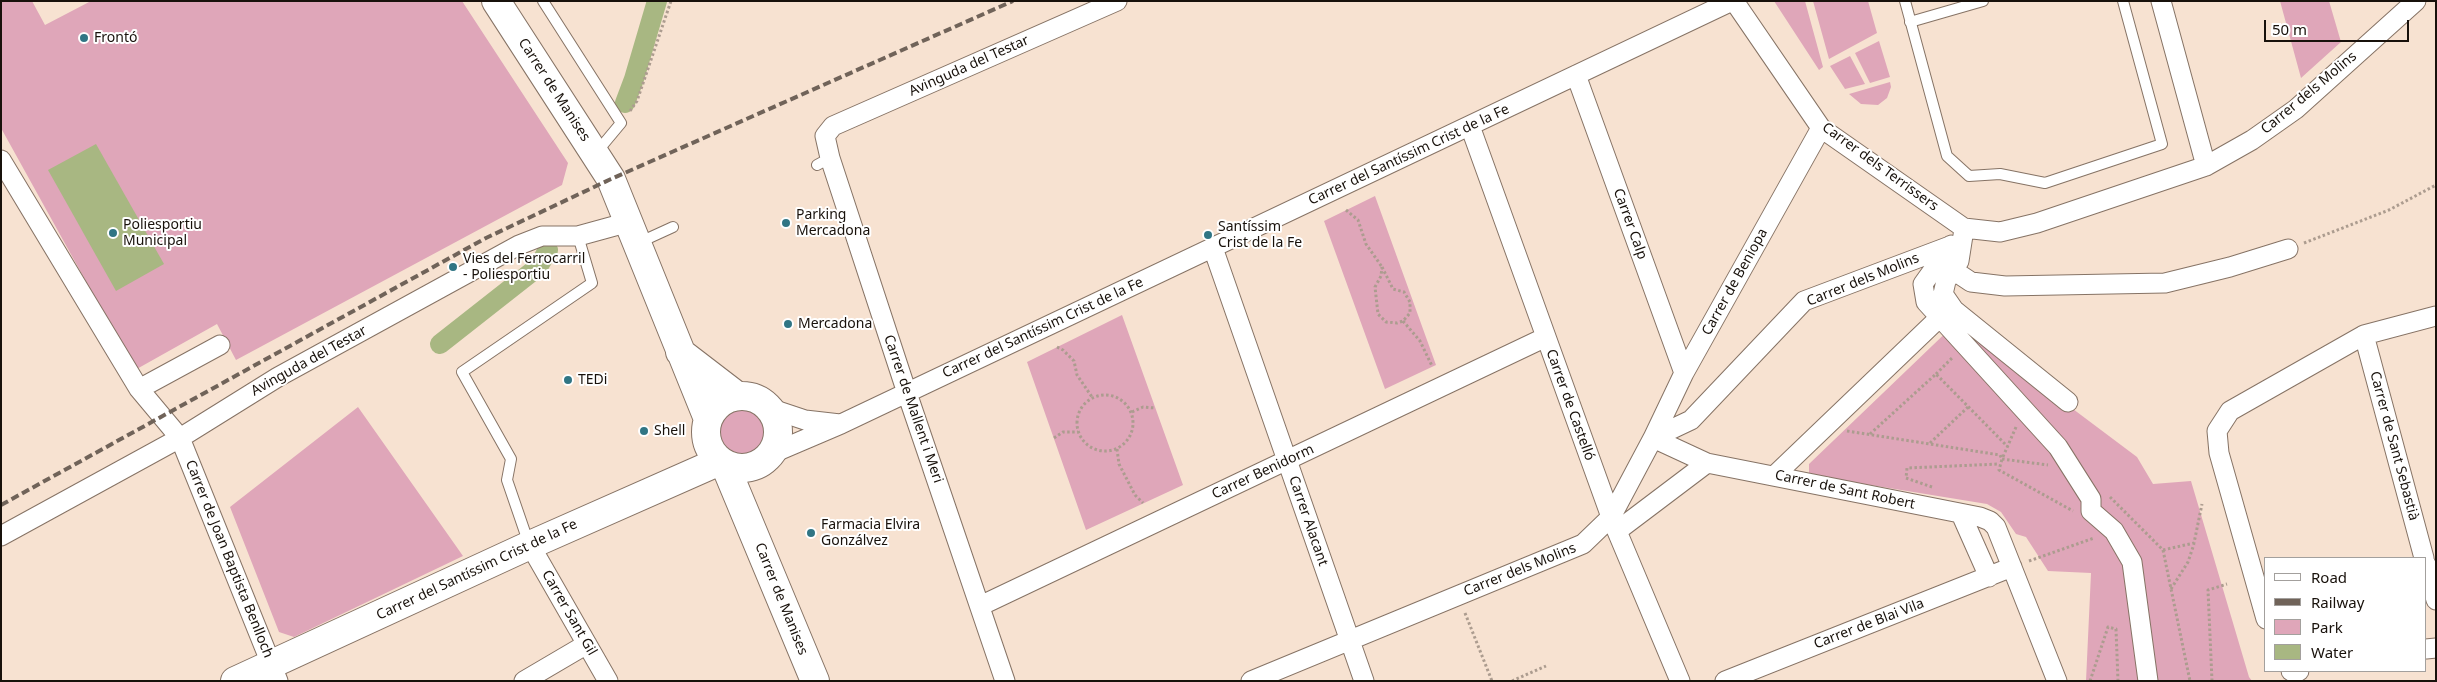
<!DOCTYPE html>
<meta charset="utf-8">
<style>
body{margin:0}
#map{position:relative;width:2437px;height:682px;overflow:hidden;background:#f7e2d1;font-family:"Noto Sans",sans-serif}
canvas{display:block}
.frame{position:absolute;inset:0;border:2px solid #18110b;pointer-events:none}
.legend{position:absolute;left:2264px;top:557px;width:162px;height:115px;box-sizing:border-box;background:#fff;border:1px solid #a3a09d;margin:0;padding:6px 9px;list-style:none;font-size:15px;color:#18110b}
.legend li{display:flex;align-items:center;gap:10px;height:25px}
.legend b{width:25px;border:1px solid #a3a09d}
.scale{position:absolute;left:2264px;top:20px;width:145px;height:22px;box-sizing:border-box;border:2px solid #18110b;border-top:0;padding-left:6px;font-size:15px;line-height:18px;white-space:nowrap;color:#18110b;-webkit-text-stroke:4px #fff;paint-order:stroke}
</style>
<div id="map">
<canvas width="2437" height="682"></canvas>
<div class="frame"></div>
<ul class="legend">
<li><b style="height:6px;background:#fff"></b>Road</li>
<li><b style="height:6px;background:#706359"></b>Railway</li>
<li><b style="height:14px;background:#dfa6b9"></b>Park</li>
<li><b style="height:14px;background:#a8b782"></b>Water</li>
</ul>
<div class="scale">50 m</div>
</div>
<script>
const g = document.querySelector('canvas').getContext('2d');
g.lineJoin = 'round';
function fill(path, color) { g.fillStyle = color; g.fill(path, 'evenodd'); }
const shape = rows => new Path2D(rows.map(r => 'M' + r).join(''));
function trace(path, color, width, dash) { g.strokeStyle = color; g.lineWidth = width; g.lineCap = dash ? 'butt' : 'round'; g.setLineDash(dash || []); g.stroke(path); }
function drawText(font, color, halo, rows, align = 'center') {
  g.font = font + ' "Noto Sans",sans-serif'; g.lineWidth = 4; g.setLineDash([]); g.textBaseline = 'middle'; g.strokeStyle = halo; g.fillStyle = color; for (const [text, x, y, turn = 0] of rows) {
    g.save(); g.translate(x, y); g.rotate((+turn || 0) * Math.PI / 180); g.textAlign = isNaN(turn) ? turn : align; if (halo) g.strokeText(text, 0, 0); g.fillText(text, 0, 0); g.restore();
  }
}
fill(shape([
 [1,1,32,1,45,25,91,1,462,1,568,163,562,185,236,360,217,324,135,370,1,128],
 [1774,1,1805,1,1823,67,1819,70],
 [1813,1,1868,1,1877,33,1829,59],
 [2280,1,2329,1,2341,42,2301,78],
 [1879,41,1890,77,1870,83,1855,53],
 [1850,56,1865,84,1845,89,1830,66],
 [1890,82,1891,87,1887,98,1878,105,1861,104,1849,94],
 [1375,196,1436,365,1385,389,1324,221],
 [1122,315,1183,485,1086,530,1027,362],
 [1957,322,2137,457,2153,484,2191,481,2249,677,2252,681,2086,681,2091,573,2048,571,2026,537,2016,534,2001,512,1987,504,1809,475,1809,464],
 '717 431a25 25 0 1 1 50 0a25 25 0 1 1-50 0Z',
 [358,407,463,556,294,637,279,632,230,507]
]), '#dfa6b9');
fill(shape([
 [96,144,164,264,116,291,48,170]
]), '#a8b782');
trace(shape([
 [625,103,634,79,657,1],
 [440,344,538,267,548,250]
]), '#a8b782', 20);
const lane = shape([
 [543,1,621,123,596,153],
 [1905,1,1947,156,1969,176,2000,174,2045,183,2162,144,2123,1],
 [1910,22,1983,1],
 [817,165,830,158],
 [638,243,673,227],
 [529,544,507,480,511,459,462,372,592,283,578,236]
]);
const street = shape([
 [1734,1,1821,128,1964,228,2000,232,2037,223,2206,166,2252,140,2296,109,2416,1],
 [2161,1,2206,166],
 [1576,75,1684,373],
 [1470,126,1611,517,1680,681],
 [1821,128,1684,373,1653,438,1707,463,1980,517,1990,521,1996,527,2057,681],
 [1,160,139,389,180,438,278,681],
 [1964,229,1959,261,1946,281,1943,294,1954,310,2068,402],
 [1951,245,1923,284,1926,302,2058,447,2091,499,2091,511,2114,531,2132,562,2148,681],
 [1213,248,1364,681],
 [1953,270,1971,282,2005,286,2165,283,2230,267,2288,249],
 [2364,335,2424,558],
 [139,389,220,345],
 [772,409,805,420,840,424],
 [773,453,841,424,1732,1],
 [1774,476,1939,318],
 [1961,514,1989,577],
 [1617,531,1707,463],
 [1,536,180,438,278,377,519,245,542,236,578,236,629,222],
 [530,545,608,681],
 [2426,564,2436,600],
 [980,606,1546,337],
 [2266,619,2219,453,2217,431,2230,411,2364,335,2436,316],
 [2426,649,2436,648],
 [2291,671,2299,671],
 [524,681,587,644],
 [1005,681,907,393,830,158,825,136,833,126,1117,1],
 [1251,681,1583,544,1611,517,1653,438,1691,420,1804,301,1950,246],
 [1725,681,2012,567]
]);
const secondary = shape([
 [496,1,611,179,708,419],
 [680,352,736,395],
 '706 432a36 36 0 1 1 72 0a36 36 0 1 1-72 0Z',
 [725,465,815,681],
 [235,681,530,545,720,461]
]);
trace(lane, '#867365', 12);
trace(street, '#867365', 21);
trace(secondary, '#867365', 30);
trace(shape([
 [630,111,637,101,671,1],
 [1346,210,1358,220,1366,244,1382,267],
 [2304,243,2389,210,2436,185],
 [1382,267,1393,289,1404,292,1410,302,1410,313,1403,321,1397,323,1386,322,1378,314,1375,287,1381,276,1382,267],
 [1403,321,1420,341,1432,366],
 [1057,347,1063,350,1074,361,1077,375,1092,397],
 [1936,374,1953,357],
 '1077 423a28 28 0 1 1 56 0a28 28 0 1 1-56 0Z',
 [1132,412,1143,407,1155,408],
 [2016,427,2002,459,2048,465],
 [1847,431,2000,455,2002,459,1999,470,2073,511],
 [1870,434,1936,374,2008,447],
 [1054,438,1063,432,1078,432],
 [1930,443,1968,407],
 [1117,449,1119,464,1135,495,1143,503],
 [1932,487,1906,478,1907,468,1999,464],
 [2110,497,2163,550,2194,543,2202,504],
 [2163,550,2190,681],
 [2029,561,2094,538],
 [2171,589,2188,562,2194,544],
 [1465,613,1492,681],
 [1512,681,1546,666],
 [2090,681,2108,627,2116,629,2118,681],
 [2212,681,2208,590,2227,584]
]), '#ac9c8f', 3, [2.5, 2.5]);
trace(lane, '#fff', 10);
trace(street, '#fff', 19);
trace(secondary, '#fff', 28);
trace(shape([
 [1,505,486,238,611,179,1013,1]
]), '#706359', 4, [8, 4]);
for (const [x, y, r, color] of [
 [84,38,5,"#307584"],
 [786,223,5,"#307584"],
 [113,233,5,"#307584"],
 [1208,235,5,"#307584"],
 [453,267,5,"#307584"],
 [788,324,5,"#307584"],
 [568,380,5,"#307584"],
 [644,431,5,"#307584"],
 [811,533,5,"#307584"]
]) { const dot = new Path2D(); dot.arc(x, y, r, 0, 2 * Math.PI); g.fillStyle = color; g.fill(dot); trace(dot, '#fff', 2); }
drawText('14px', '#18110b', '#fff', [
 ["Frontó",94,38],
 ["Parking",796,215],
 ["Mercadona",796,231],
 ["Poliesportiu",123,225],
 ["Municipal",123,241],
 ["Santíssim",1218,227],
 ["Crist de la Fe",1218,243],
 ["Vies del Ferrocarril",463,259],
 ["- Poliesportiu",463,275],
 ["Mercadona",798,324],
 ["TEDi",578,380],
 ["Shell",654,431],
 ["Farmacia Elvira",821,525],
 ["Gonzálvez",821,541]
], 'left');
drawText('14px', '#18110b', '#fff', [
 ["Avinguda del Testar",969,66,-24],
 ["Carrer de Manises",554,90,57],
 ["Carrer dels Molins",2309,93,-40],
 ["Carrer del Santíssim Crist de la Fe",1409,155,-25],
 ["Carrer dels Terrissers",1880,167,36],
 ["Carrer Calp",1630,224,70],
 ["Carrer dels Molins",1863,280,-22],
 ["Carrer de Beniopa",1735,282,-61],
 ["Carrer del Santíssim Crist de la Fe",1043,328,-25],
 ["Avinguda del Testar",309,361,-29],
 ["Carrer de Castelló",1570,405,70],
 ["Carrer de Mallent i Meri",913,409,71],
 ["Carrer de Sant Sebastià",2394,446,75],
 ["Carrer Benidorm",1263,472,-25],
 ["Carrer de Sant Robert",1845,490,12],
 ["Carrer Alacant",1308,521,71],
 ["Carrer de Joan Baptista Benlloch",229,559,68],
 ["Carrer del Santíssim Crist de la Fe",477,570,-25],
 ["Carrer dels Molins",1520,570,-22],
 ["Carrer de Manises",781,599,68],
 ["Carrer Sant Gil",569,613,60],
 ["Carrer de Blai Vila",1869,624,-21]
]);
</script>
